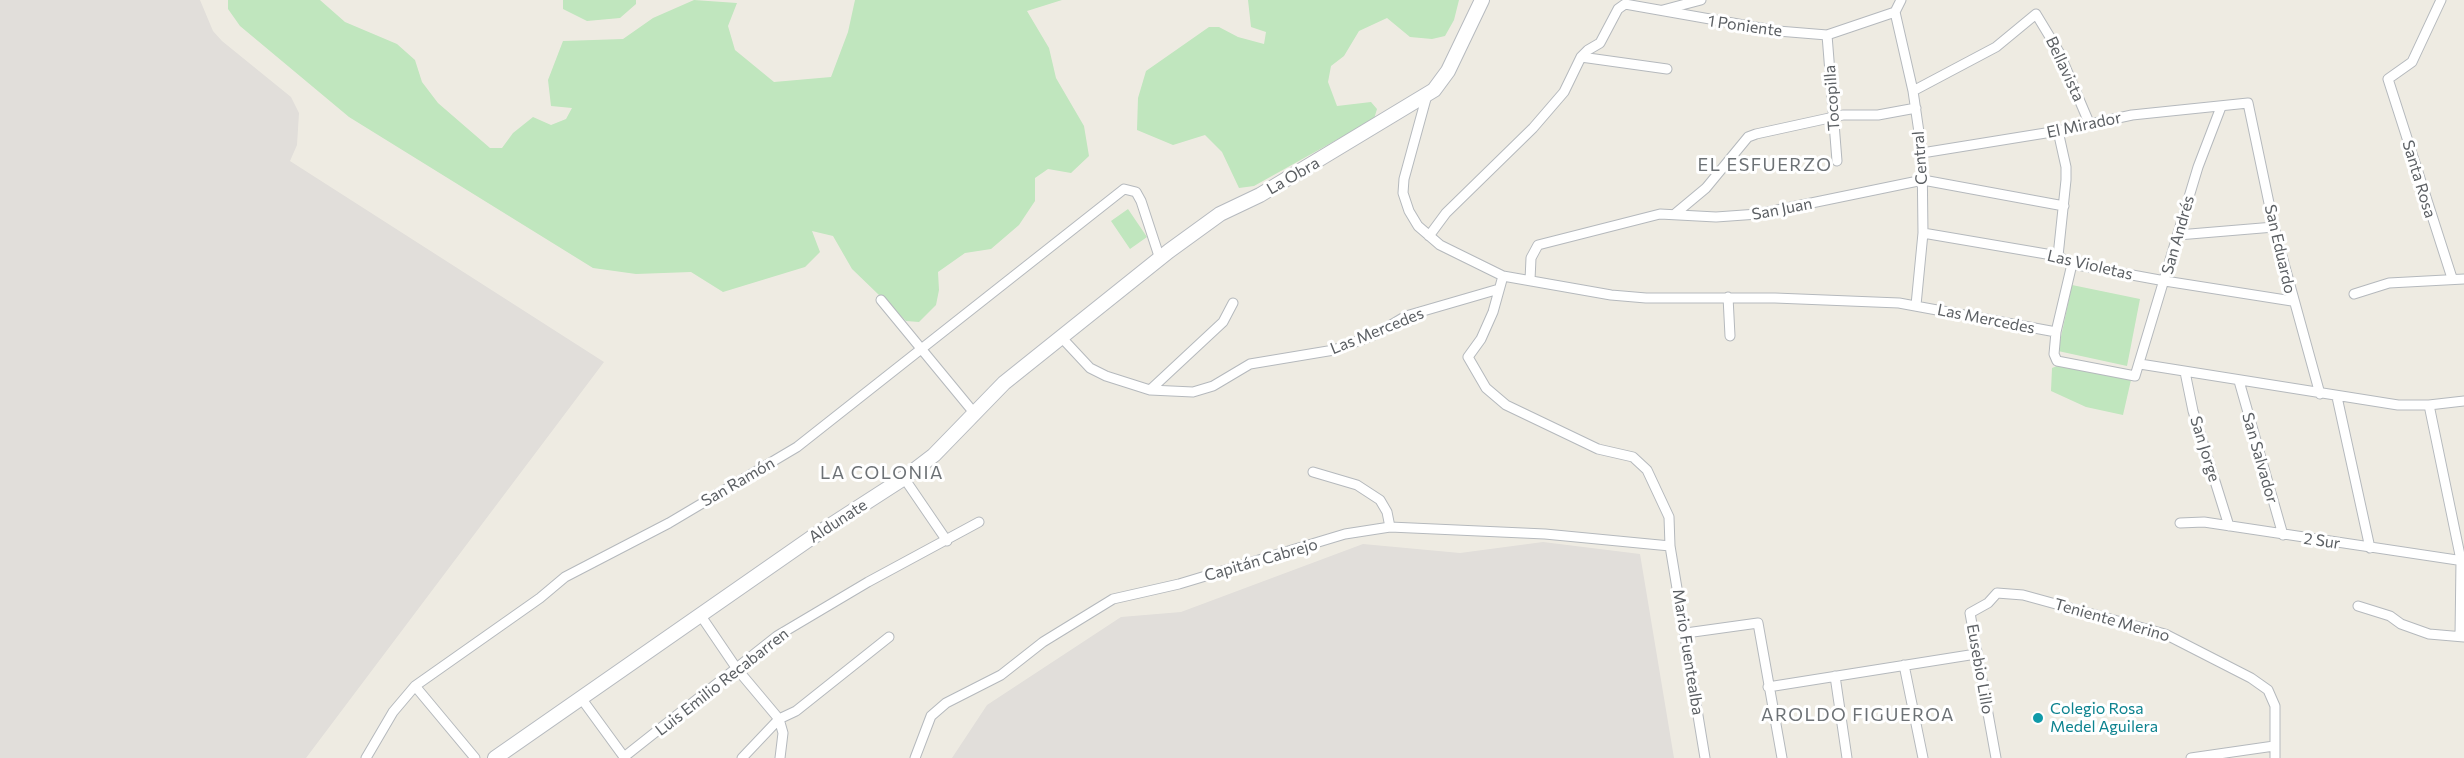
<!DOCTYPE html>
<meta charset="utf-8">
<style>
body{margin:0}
canvas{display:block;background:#eeebe2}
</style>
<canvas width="2464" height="758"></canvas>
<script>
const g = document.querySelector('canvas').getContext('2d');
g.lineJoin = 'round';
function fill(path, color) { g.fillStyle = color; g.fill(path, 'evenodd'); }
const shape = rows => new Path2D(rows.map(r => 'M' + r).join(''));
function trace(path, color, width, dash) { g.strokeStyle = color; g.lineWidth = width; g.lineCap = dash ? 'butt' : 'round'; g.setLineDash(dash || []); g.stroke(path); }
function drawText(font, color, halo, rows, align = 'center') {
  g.font = font + ' Commissioner,sans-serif'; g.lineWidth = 6; g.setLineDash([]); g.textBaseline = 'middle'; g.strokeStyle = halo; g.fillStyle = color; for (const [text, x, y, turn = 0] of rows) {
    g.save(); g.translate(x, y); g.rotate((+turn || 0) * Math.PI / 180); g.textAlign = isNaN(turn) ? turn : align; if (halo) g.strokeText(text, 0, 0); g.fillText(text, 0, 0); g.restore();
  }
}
fill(shape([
 [0,0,200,0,213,31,222,41,291,97,299,113,297,145,290,161,604,362,306,758,0,758],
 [1543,542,1640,554,1674,758,952,758,987,705,1121,617,1181,612,1363,544,1460,553]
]), '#e1deda');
fill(shape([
 [228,0,320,0,345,22,397,44,415,60,422,82,438,103,490,148,502,148,513,133,533,117,551,125,566,119,572,108,551,106,548,80,563,41,623,39,653,18,694,0,737,3,728,26,735,50,774,82,831,77,848,32,855,0,1062,0,1027,11,1049,48,1056,78,1084,126,1089,156,1071,173,1048,169,1035,178,1035,201,1019,225,991,249,965,253,938,272,939,290,936,305,919,322,906,321,852,269,833,236,812,231,820,252,805,267,723,292,691,272,636,274,593,268,349,117,240,26,228,9],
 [563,0,636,0,636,4,620,18,587,21,563,9],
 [1248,0,1459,0,1454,20,1445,36,1432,39,1410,37,1387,18,1359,31,1344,56,1331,66,1328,82,1337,106,1371,102,1377,109,1374,119,1254,186,1239,188,1222,152,1205,135,1173,145,1137,130,1138,98,1146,71,1209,27,1219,27,1238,37,1264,44,1266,32,1251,27],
 [1128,209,1147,237,1130,249,1111,221],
 [2072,285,2140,299,2127,366,2058,351],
 [2057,366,2131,380,2123,415,2086,407,2051,391,2052,368]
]), '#c0e6be');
const street = shape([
 [2441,0,2412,62,2388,79,2452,278],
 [1663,10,1701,0],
 [1895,12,1913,91,1922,153,1923,233,1916,305],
 [1895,12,1901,0],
 [1827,35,1837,161],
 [1581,57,1667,69],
 [1913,91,1996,47,2036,14,2059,52,2090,125],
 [1427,95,1404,179,1403,193,1409,211,1418,226,1440,245,1503,276,1611,295,1646,298,1775,298,1899,303,2056,332],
 [2058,131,2066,167,2066,180,2058,256],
 [1922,153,2058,131,2132,115,2248,103,2274,227,2320,394],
 [1676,213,1706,188,1748,137,1756,134,1843,115,1878,115,1916,108],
 [1923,233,2058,256,2072,264,2165,281,2292,301],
 [2178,235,2274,227],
 [1429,236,1446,213,1533,128,1564,92,1581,57,1588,50,1600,43,1618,9,1625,4,1778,31,1827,35,1895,12],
 [2072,264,2056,332,2054,354,2057,361,2135,376,2198,167,2221,107],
 [1503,276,1493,312,1481,339,1468,357,1486,388,1506,405,1598,449,1633,457,1647,470,1669,517,1670,546,1705,758],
 [1530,280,1531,258,1538,245,1660,214,1716,217,1758,214,1923,180,2064,206],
 [2354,294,2389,283,2464,279],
 [1728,297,1730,336],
 [881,300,975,414],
 [1062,338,1090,368,1106,376,1150,390,1193,392,1213,386,1250,364,1334,350,1376,334,1406,316,1499,289],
 [2140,364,2398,405,2429,405,2464,401],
 [2185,372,2193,411,2229,526],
 [2239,381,2283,535],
 [1150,390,1223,322,1233,303],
 [2337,397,2370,548],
 [2429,405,2461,560,2460,636],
 [1313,472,1357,485,1380,500,1387,512,1390,527],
 [904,478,947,541],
 [2180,523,2204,522,2464,561],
 [2358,606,2390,616,2401,624,2429,634,2464,637],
 [701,616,737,669,779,719,783,733,780,758],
 [1686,633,1758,623,1782,758],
 [1904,665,1923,758],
 [1835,676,1847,758],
 [415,686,475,758],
 [1768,687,1976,654],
 [581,698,624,757,777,636,868,582,979,522],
 [366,758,393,712,415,686,540,598,565,577,669,523,797,447,1124,189,1136,192,1141,201,1160,259],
 [742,758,779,719,796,711,889,637],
 [915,758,931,716,946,703,1001,675,1043,642,1113,599,1179,584,1345,534,1390,527,1545,534,1670,546],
 [1996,758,1970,613,1988,603,1997,593,2023,595,2165,634,2251,678,2268,690,2275,706,2275,758],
 [2191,758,2274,746]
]);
const secondary = shape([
 [495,758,811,538,904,478,934,455,1004,383,1169,251,1220,214,1260,195,1434,90,1448,71,1482,0]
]);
trace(street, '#b5b9bd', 11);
trace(secondary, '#b6babf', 16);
trace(street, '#fff', 9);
trace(secondary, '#fff', 14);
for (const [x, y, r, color] of [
 [2038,718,6,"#0f9aa8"]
]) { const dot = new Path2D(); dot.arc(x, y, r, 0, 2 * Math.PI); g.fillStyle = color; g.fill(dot); trace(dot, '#fff', 2); }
drawText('16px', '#5b5f63', '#fff', [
 ["1 Poniente",1745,26,8],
 ["Bellavista",2065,69,65],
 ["Tocopilla",1832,98,-94],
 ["El Mirador",2084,125,-12],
 ["Central",1920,158,-94],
 ["La Obra",1293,176,-30],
 ["Santa Rosa",2419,179,73],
 ["San Juan",1782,209,-11],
 ["San Andrés",2178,235,-74],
 ["San Eduardo",2280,249,77],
 ["Las Violetas",2090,265,13],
 ["Las Mercedes",1986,319,11],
 ["Las Mercedes",1377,331,-22],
 ["San Jorge",2205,449,73],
 ["San Salvador",2260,458,74],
 ["San Ramón",738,482,-30],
 ["Aldunate",838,521,-33],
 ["2 Sur",2322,541,8],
 ["Capitán Cabrejo",1261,560,-16],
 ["Teniente Merino",2112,620,16],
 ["Mario Fuentealba",1688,652,81],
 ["Eusebio Lillo",1980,669,80],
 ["Luis Emilio Recabarren",722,682,-38]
]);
drawText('16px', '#0d838f', '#fff', [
 ["Colegio Rosa",2050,709],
 ["Medel Aguilera",2050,727]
], 'left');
g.letterSpacing = '1.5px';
drawText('18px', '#6c7175', '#fff', [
 ["EL ESFUERZO",1765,165],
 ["LA COLONIA",882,473],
 ["AROLDO FIGUEROA",1858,715]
]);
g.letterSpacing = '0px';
</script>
